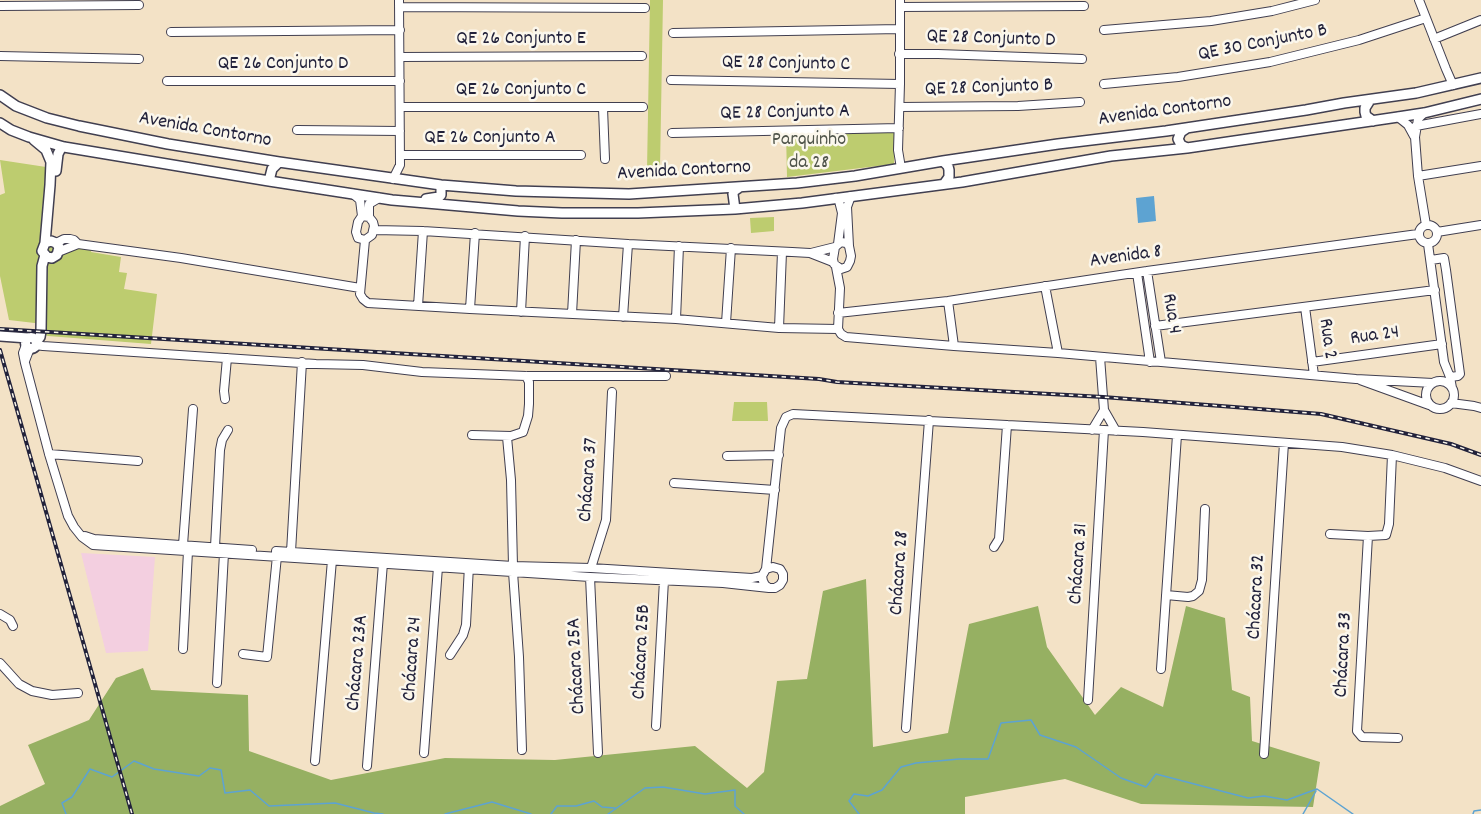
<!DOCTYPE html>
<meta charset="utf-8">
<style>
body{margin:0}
canvas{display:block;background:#f3e2c6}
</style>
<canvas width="1481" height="814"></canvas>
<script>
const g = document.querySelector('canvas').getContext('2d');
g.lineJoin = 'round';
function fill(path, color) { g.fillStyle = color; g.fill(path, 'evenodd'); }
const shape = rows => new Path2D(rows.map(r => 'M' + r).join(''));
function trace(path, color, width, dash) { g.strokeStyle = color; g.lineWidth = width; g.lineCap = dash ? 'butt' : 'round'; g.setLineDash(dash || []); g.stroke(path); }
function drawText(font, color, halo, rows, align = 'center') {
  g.font = font + ' Dekko,sans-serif'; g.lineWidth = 5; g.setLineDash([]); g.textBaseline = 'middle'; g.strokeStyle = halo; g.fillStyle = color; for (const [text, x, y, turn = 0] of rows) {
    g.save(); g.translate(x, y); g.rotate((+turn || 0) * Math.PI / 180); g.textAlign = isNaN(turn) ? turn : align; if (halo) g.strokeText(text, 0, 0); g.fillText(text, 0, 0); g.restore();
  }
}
fill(shape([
 [81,553,155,557,148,651,106,653]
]), '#f3cfe0');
fill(shape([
 [650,0,663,0,660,169,647,170],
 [895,131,894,164,787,177,786,132],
 [0,160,46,167,40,235,92,244,91,252,121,257,119,272,127,273,124,289,157,294,151,344,48,336,45,335,43,324,9,320,0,276,0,195,5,193],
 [774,217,774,231,751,233,750,218],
 [734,402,767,402,768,421,732,421]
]), '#bdcc6f');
fill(shape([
 [866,579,873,747,948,733,969,624,1038,606,1047,647,1095,715,1121,687,1163,707,1186,606,1225,618,1232,690,1250,697,1252,741,1320,762,1313,807,1141,804,1065,779,965,797,965,814,0,814,0,806,45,784,28,745,89,720,116,678,143,668,151,690,248,695,249,751,331,780,445,758,555,760,695,746,747,788,764,772,777,681,807,679,823,591]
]), '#96b062');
fill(shape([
 [1154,196,1156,221,1138,223,1136,198]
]), '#5da3d2');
trace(shape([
 [66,814,62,803,72,797,90,769,112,777,134,761,154,769,199,776,210,768,221,770,225,793,250,790,269,806,335,803,374,813,383,814],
 [445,814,492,802,531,814],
 [551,814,557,806,576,806,594,801,602,807,615,808],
 [608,814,645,788,663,787,705,794,735,790,735,806,744,814],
 [859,814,849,801,854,794,868,796,882,790,901,767,916,763,959,759,988,759,1001,723,1031,720,1040,735,1076,747,1121,778,1146,787,1156,774,1248,798,1264,796,1287,800,1317,789,1353,814],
 [1303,814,1316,791],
 [1473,814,1474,811,1481,810]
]), '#5da3d2', 1.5);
const minor = shape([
 [900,0,900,84,898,150,901,168],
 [1419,0,1446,69,1453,85],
 [0,6,139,5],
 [399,7,645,8],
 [900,7,1084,6],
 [1104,30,1211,21,1272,11,1315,0],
 [171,32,400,30],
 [673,33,900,29],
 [1434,39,1481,20],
 [899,54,938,54,1082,59],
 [0,56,139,59],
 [400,57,642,56],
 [671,80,900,84],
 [167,81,400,81],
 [1104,84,1178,77,1270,62,1359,40,1426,18],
 [400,107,643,107],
 [900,107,1018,106,1080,102],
 [603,108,605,159],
 [1424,113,1418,119,1415,137,1418,176,1426,225],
 [1398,117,1408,125,1414,136],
 [1416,126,1481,114],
 [297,130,400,131],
 [672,133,899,128],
 [400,155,581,155],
 [1418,176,1481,166],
 [393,179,400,165,399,0],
 [353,194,360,200,362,216,358,222,356,232,358,238,365,240,372,235,374,226,373,222,369,217,362,216],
 [836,198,839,201,842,213,838,244],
 [369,217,369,204,379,198],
 '1419 234a9 9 0 1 1 18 0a9 9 0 1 1-18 0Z',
 [374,230,423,231,628,244,792,252,810,253,833,262],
 [1437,232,1481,225],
 [365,240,360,294,363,299,368,303,470,309,676,319,779,328,838,329],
 [841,242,846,243,849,246,851,256,850,261,847,267,841,269,834,264,833,259,835,247,841,242],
 [56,243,64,239,70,239,74,240,78,244,181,258,360,288],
 [1428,244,1444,362,1450,377,1452,388],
 [849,246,847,207,851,196],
 [58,252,78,244],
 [811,253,835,247],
 [1431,260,1444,258,1446,270,1460,374,1458,376,1450,377],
 [836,267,840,288,838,329,841,334,846,337,954,346,1058,353,1356,379,1433,383],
 [1147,271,1161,362],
 [1137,273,1150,362],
 [1045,286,1058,353],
 [948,301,954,346],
 [418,306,423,231],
 [1305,307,1314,375],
 [470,309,475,233],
 [521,312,525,236],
 [838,313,948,301,1147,271,1418,234],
 [572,314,576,240],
 [623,317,628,244],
 [676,319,679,246],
 [726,323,731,248],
 [1155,326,1435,290],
 [779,328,782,252],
 [26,345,23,353,25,363,49,454,68,516,74,527,82,537,93,545,590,577,723,583,769,588],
 [36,345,43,346,316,364,363,365,422,372,526,376,666,376],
 [1100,357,1104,410,1116,431],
 [25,361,30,348],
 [1312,362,1442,344],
 [1360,380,1429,405],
 '1426 395a14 14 0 1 1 28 0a14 14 0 1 1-28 0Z',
 [225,399,224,391,227,358],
 [1451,403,1474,406,1481,408],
 [1092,430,1104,410],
 [472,435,511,436,523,432,528,416,529,404,529,382,526,376],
 [507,437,511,480,513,566],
 [49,454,138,461],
 [727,456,779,455],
 [674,483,775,490],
 [1330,534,1368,536,1386,535,1389,524,1392,455],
 [85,536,94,539,252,550],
 [1368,536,1357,731,1362,737,1398,738],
 [183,545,193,409],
 [215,547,220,450,222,440,228,430],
 [994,547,999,539,1007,425],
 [276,551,513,566,591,568,752,578,762,576,766,569,773,567,780,569,783,574,783,580,780,585,775,588,769,588,765,585,763,581,762,576],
 [291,552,302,362],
 [591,568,606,520,612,392],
 [766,569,781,428,786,417,793,414,1143,432,1342,447,1392,455,1445,468,1481,481],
 [513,572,519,657,522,750],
 [590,577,598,753],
 [1166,595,1188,597,1193,596,1199,591,1202,580,1205,509],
 [0,614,10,620,13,626],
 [183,649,188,551],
 [243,654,267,657,277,556],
 [450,655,463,635,466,625,469,565],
 [0,663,19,684,32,691,52,695,78,693],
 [1161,669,1177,435],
 [217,683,224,553],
 [1088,700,1104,430],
 [656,726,664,580],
 [906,728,929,420],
 [424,753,438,567],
 [1264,754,1284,443],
 [315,761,332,560],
 [367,766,383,563]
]);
const major = shape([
 [0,95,16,106,47,118,79,126,168,144,279,162,441,185,516,191,629,194,797,183,855,176,943,161,1058,144,1166,131,1306,110,1344,103,1416,93,1481,78],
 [1370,100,1365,108,1365,112,1366,116,1373,121],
 [0,123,11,130,29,137,64,147,269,181,392,200,518,211,562,213,638,213,735,209,802,203,962,182,1111,156,1187,148,1398,117,1424,113,1481,99],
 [1187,128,1181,132,1178,139,1181,145,1187,148],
 [34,140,46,150,51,162,50,185,45,243,42,251,47,257,52,258,57,255,59,247,56,243,51,241,45,243],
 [943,161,948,166,949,170,949,177,944,184],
 [56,171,58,154,61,148,64,147],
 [269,181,272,169,279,162],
 [426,199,439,197,441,195,441,185],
 [735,209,733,194,734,191,740,187],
 [0,336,28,338],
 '25.5 343a5.5 5.5 0 1 1 11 0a5.5 5.5 0 1 1-11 0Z',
 [36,342,40,337,41,331,42,266,45,255]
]);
trace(minor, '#413f50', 10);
trace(major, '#413f50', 12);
trace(minor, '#fff', 8);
trace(major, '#fff', 9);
const rail = shape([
 [0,329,819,379,837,382,1103,397,1234,407,1321,414,1451,444,1481,455],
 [0,350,132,814]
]);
trace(rail, '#22223b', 4);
trace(rail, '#fbf7ec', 1.5, [4.5]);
drawText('20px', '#22223b', '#fbf7ec', [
 ["QE 26 Conjunto E",521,40],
 ["QE 28 Conjunto D",991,40,2],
 ["QE 30 Conjunto B",1263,44,-11],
 ["QE 26 Conjunto D",283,65],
 ["QE 28 Conjunto C",786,65,1],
 ["QE 28 Conjunto B",989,89,-2],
 ["QE 26 Conjunto C",521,91],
 ["Avenida Contorno",1165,112,-8],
 ["QE 28 Conjunto A",785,114,-1],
 ["Avenida Contorno",205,131,10],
 ["QE 26 Conjunto A",490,139],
 ["Avenida Contorno",684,172,-3],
 ["Avenida 8",1126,258,-8],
 ["Rua 4",1170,314,81],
 ["Rua 24",1375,337,-8],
 ["Rua 2",1326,339,82],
 ["Chácara 37",590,480,-86],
 ["Chácara 31",1080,564,-86],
 ["Chácara 28",901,573,-86],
 ["Chácara 32",1258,597,-87],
 ["Chácara 25B",643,652,-87],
 ["Chácara 33",1345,655,-87],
 ["Chácara 24",414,659,-86],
 ["Chácara 23A",359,663,-85],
 ["Chácara 25A",578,666,-93]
]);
drawText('20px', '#50554b', '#fbf7ec', [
 ["Parquinho",809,141],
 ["da 28",809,164]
]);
</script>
